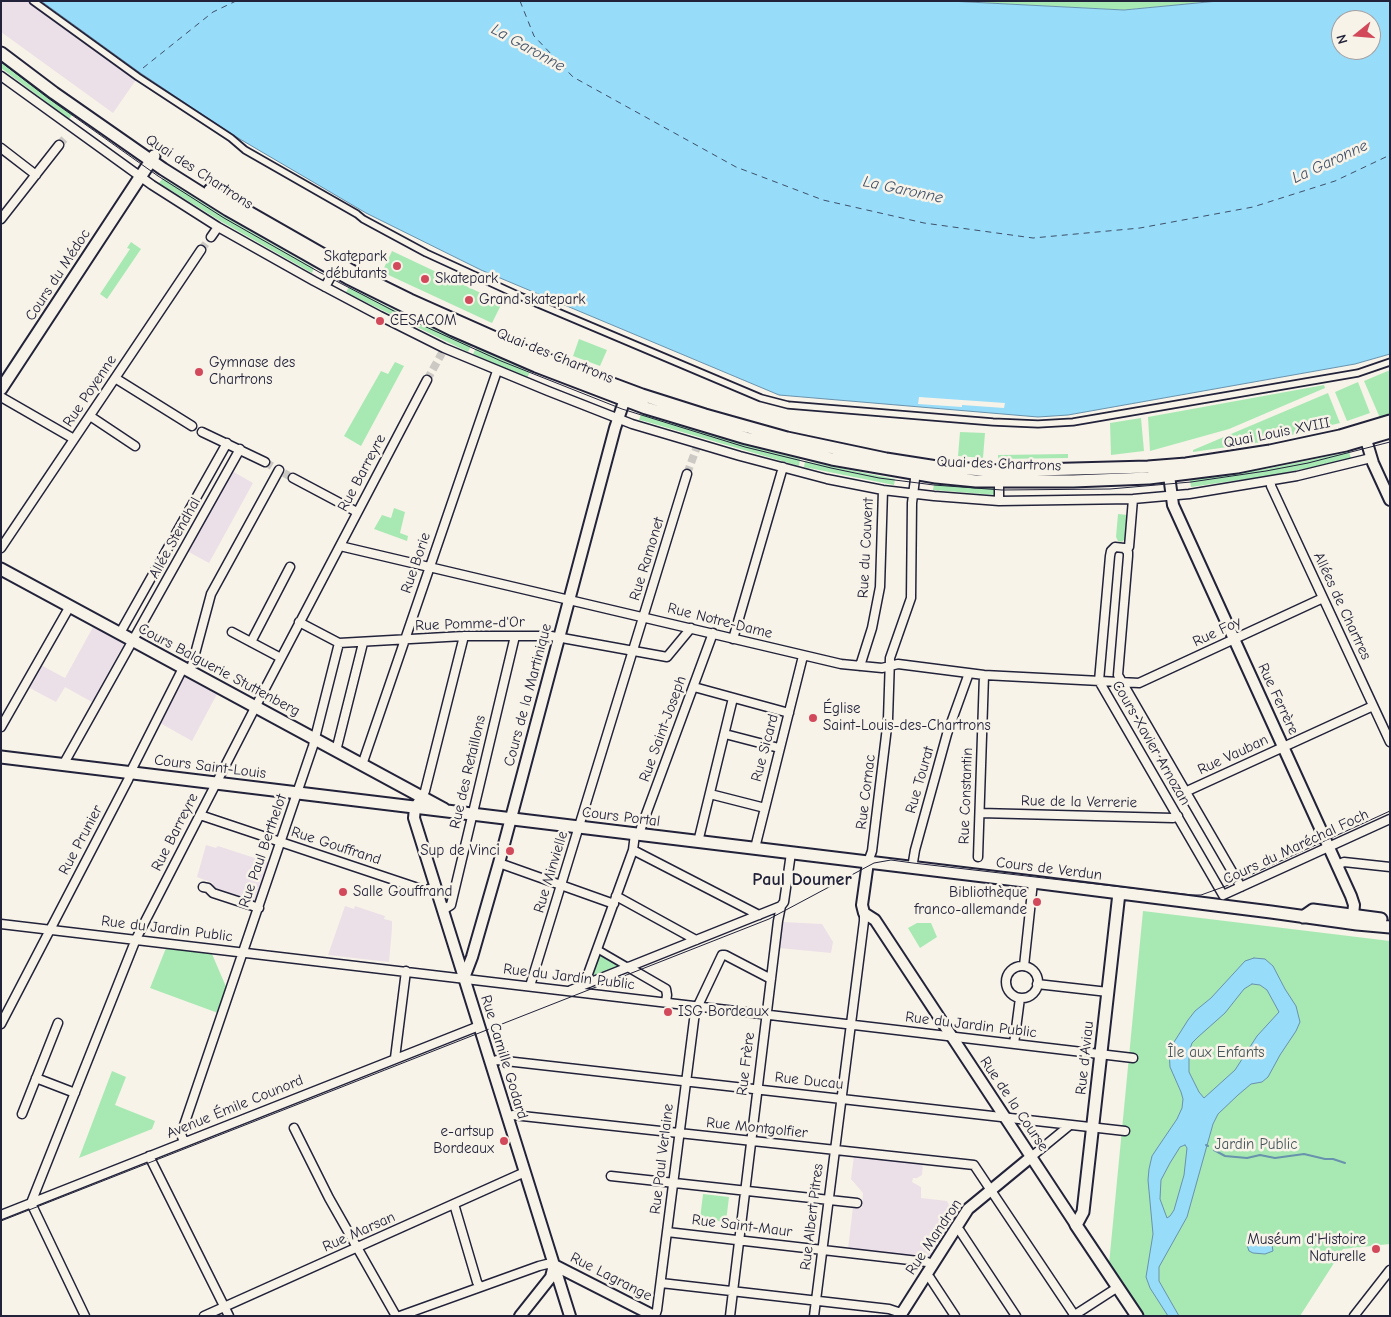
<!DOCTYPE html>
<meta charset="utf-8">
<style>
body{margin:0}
#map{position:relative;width:1391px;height:1317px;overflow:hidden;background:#f7f3e8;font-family:"Comic Neue",sans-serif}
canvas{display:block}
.frame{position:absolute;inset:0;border:2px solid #22223b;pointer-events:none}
.north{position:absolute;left:1331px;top:10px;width:50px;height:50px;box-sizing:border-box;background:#f7f3e8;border:1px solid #a29fa3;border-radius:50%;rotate:253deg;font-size:14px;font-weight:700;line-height:20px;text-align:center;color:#22223b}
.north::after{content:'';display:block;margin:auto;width:18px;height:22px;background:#d1495b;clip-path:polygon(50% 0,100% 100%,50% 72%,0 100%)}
</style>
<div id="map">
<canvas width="1391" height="1317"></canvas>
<div class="frame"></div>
<div class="north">N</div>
</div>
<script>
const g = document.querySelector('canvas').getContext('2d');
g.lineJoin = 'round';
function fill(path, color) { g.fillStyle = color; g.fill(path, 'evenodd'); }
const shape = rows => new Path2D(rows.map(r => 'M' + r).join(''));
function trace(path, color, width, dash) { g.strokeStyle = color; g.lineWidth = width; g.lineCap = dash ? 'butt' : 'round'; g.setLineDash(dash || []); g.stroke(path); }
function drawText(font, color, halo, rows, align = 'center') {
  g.font = font + ' "Comic Neue",sans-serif'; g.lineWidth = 5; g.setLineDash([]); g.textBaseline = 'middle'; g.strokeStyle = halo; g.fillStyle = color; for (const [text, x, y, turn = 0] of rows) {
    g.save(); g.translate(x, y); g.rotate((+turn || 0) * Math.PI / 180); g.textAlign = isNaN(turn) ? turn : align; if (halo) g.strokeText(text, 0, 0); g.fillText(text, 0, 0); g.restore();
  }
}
fill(shape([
 [1,1,33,1,138,77,113,113,1,32],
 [232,471,253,483,209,563,187,551],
 [93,627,124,644,92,702,65,687,56,702,28,687,41,665,65,678],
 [184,677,217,694,192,741,160,723],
 [206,845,216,848,218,846,270,863,255,905,215,892,211,888,213,883,197,877],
 [345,906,354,909,355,906,385,916,384,919,392,921,392,928,389,962,328,955],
 [782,922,822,924,833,942,831,953,779,948],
 [854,1156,923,1164,922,1175,917,1178,913,1178,912,1182,921,1187,921,1198,947,1201,956,1219,932,1255,927,1258,848,1249,853,1207,862,1208,863,1193,851,1179]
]), '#ebe0e7');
fill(shape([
 [949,1,1218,1,1124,10],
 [1,60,73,114,69,119,1,68],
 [163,178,225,217,314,268,312,273,222,222,159,183],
 [131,242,141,249,107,299,100,294,130,249,127,248],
 [392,251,502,303,492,323,382,272],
 [349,287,414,320,471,346,468,352,351,295,346,292],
 [579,339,607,350,600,366,573,356],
 [476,348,530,372,527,378,473,354],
 [395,362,404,366,361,446,344,436,381,371,388,374],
 [1390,370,1390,414,1380,418,1364,381],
 [1358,382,1370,413,1347,421,1335,392],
 [1324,385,1325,388,1229,429,1150,451,1148,417],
 [1328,393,1340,423,1262,442,1193,452,1193,450],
 [641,414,745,445,800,459,799,466,644,421,639,420],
 [1141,418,1144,451,1111,455,1110,423],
 [960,432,985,433,983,458,958,456],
 [1349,452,1351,458,1308,468,1268,476,1191,487,1190,480,1266,469],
 [1068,454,1068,458,998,459,998,455],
 [805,461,895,479,894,485,804,467],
 [934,484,995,488,995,495,933,490],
 [394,508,405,512,400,533,408,536,407,541,374,529,382,515,391,518],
 [1118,514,1128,515,1126,538,1122,542,1118,541,1116,537],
 [1143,911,1390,941,1390,1244,1343,1249,1300,1316,1142,1316,1109,1264],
 [917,923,931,923,937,937,920,948,908,928],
 [166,948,212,954,227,989,218,1013,150,988],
 [599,952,623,966,592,977,591,975],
 [112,1071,126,1077,115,1105,155,1121,152,1129,79,1158],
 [703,1194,729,1197,726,1222,700,1219]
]), '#a8e9b3');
const water = shape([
 [41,1,949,1,1124,10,1218,1,1390,1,1390,354,1355,364,1068,415,1038,417,779,395,481,270,366,213,233,135,139,72,41,1],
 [1341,20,1371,20,1371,50,1341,50,1341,20],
 [1254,958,1265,959,1273,966,1285,989,1296,1006,1300,1022,1296,1031,1280,1055,1268,1077,1262,1082,1251,1084,1238,1095,1218,1114,1213,1124,1187,1217,1159,1267,1159,1281,1179,1316,1168,1316,1150,1288,1146,1277,1153,1234,1148,1180,1149,1169,1152,1156,1158,1147,1177,1119,1182,1108,1183,1099,1181,1092,1170,1067,1169,1050,1188,1020,1195,1011,1211,998,1245,961,1254,958],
 [1252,984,1260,985,1267,990,1279,1012,1257,1036,1235,1070,1204,1098,1199,1092,1189,1072,1189,1052,1192,1043,1198,1037,1225,1013,1244,989,1252,984],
 [1185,1145,1187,1148,1184,1175,1174,1210,1170,1216,1167,1218,1160,1199,1161,1180,1170,1163,1180,1147,1185,1145],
 [1252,1241,1267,1242,1272,1245,1273,1251,1265,1254,1253,1253,1249,1251,1247,1245,1252,1241]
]);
fill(water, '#97dcf9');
trace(water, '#6892ad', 1);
fill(shape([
 [919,397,1005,403,1004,408,962,405,962,407,918,404]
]), '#f7f3e8');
trace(shape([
 [1206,1145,1208,1146],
 [1214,1150,1225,1156,1247,1158,1260,1155,1275,1158,1304,1154,1325,1159,1333,1159,1345,1163]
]), '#6892ad', 2);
trace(shape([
 [520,1,534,36,573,77,736,167,823,200,924,223,1033,238,1140,228,1253,207,1335,181,1390,155],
 [143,68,213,12,236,1]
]), '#3f506a', 1, [6, 5]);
trace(shape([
 [59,145,67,136],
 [201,250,211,237],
 [427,380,442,353],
 [265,462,275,468],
 [284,473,293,478],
 [687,474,698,444]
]), '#ccc9c5', 8, [8, 4]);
const pedestrian = shape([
 [33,1,138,77,231,138,245,150,357,214,363,219,426,253,522,297,761,398,788,405,993,422,1038,424,1073,422,1358,373,1390,362],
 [597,949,628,967]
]);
const minor = shape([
 [1,76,152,185,218,227,314,281,380,316,444,348,548,391,632,424,740,456,827,479,883,490,934,496,999,501,1133,499,1189,494,1297,476,1371,458],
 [1,148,36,175],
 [1,219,59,145],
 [211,237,218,227],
 [325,287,336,267],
 [115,378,192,426],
 [1,397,74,439],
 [90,416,135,446],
 [202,432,265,462],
 [293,478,357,512],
 [1271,481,1271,486,1390,742],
 [999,501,999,478],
 [340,546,841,664,882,668,898,664,984,675,1139,683,1323,598],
 [1,548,201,250],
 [1127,549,1129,547,1133,499],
 [299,622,339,643,464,636,551,636,667,657,691,628],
 [232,632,281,658],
 [120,633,227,443],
 [733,639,783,467],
 [251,642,290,567],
 [860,666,872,628,880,587,883,490],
 [189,671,192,665,211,594,279,470],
 [694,687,789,713],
 [1,727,70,606],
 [725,734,779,748],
 [336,751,363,643],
 [63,765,240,449],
 [362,765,497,371],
 [1185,792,1373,706],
 [710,794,765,808],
 [422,797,425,791,464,636],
 [980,813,1173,818,1178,816],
 [200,815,424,890,436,888],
 [640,835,641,828,713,633],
 [698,842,733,698],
 [755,848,803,656],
 [633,850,759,915],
 [978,857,984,675],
 [868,862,872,851,888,719,890,658,911,598,912,503,916,471],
 [499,863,614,904],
 [1337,865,1344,862,1390,867],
 [912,868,915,850,947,734,969,673],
 [203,887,208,888,213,893,259,908],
 [1223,895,1099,681,1110,556,1111,551,1115,547,1124,548,1128,552,1128,556,1118,675,1241,887],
 [1223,895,1390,819],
 [616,896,696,940],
 [443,910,451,905,515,636],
 [1,924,1133,1058],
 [1024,966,1033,882],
 '1006 982a16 16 0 1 1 32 0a16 16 0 1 1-32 0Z',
 [628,967,666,989,667,995,666,1002],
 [1037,984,1108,992],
 [584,985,633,850,635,834],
 [530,986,687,474],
 [571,990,781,906],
 [1,1024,128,780,133,767,183,668],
 [1014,1044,1020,998],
 [395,1058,406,971],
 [490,1062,497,1060,1125,1131],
 [36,1078,75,1093],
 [22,1114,58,1023],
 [507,1117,513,1115,974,1165,1075,1316],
 [294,1128,329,1198,396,1316],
 [184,1142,181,1134,313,746,339,643],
 [149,1156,229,1316],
 [1031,1157,1070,1125],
 [611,1176,857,1203],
 [31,1203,136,939,259,700,427,380],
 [31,1203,85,1316],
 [454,1204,477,1282,480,1287],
 [1,1215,479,1026],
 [955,1228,960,1231,1016,1316],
 [667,1232,927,1262,932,1264],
 [926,1274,930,1278,955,1316],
 [661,1283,889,1309,901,1313],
 [204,1316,525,1172],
 [400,1316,539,1266,547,1264,554,1265],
 [655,1316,657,1310,695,1012,722,955,725,955,771,979],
 [730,1316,778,921,781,906,784,902,791,853],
 [814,1316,864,921,864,913],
 [1073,1316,1118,1287],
 [1354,1316,1390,1270]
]);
const tertiary = shape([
 [1364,433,1373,463,1390,500],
 [1168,468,1173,505,1351,896,1354,905,1353,915,1348,918],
 [419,802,415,808,414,818,570,1316],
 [868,862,862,905,864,913,875,920,1076,1225],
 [464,978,472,957,499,863,615,428,627,393],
 [554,1265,654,1316],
 [520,1316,551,1277,554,1265],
 [900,1316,968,1209,1031,1157]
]);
const secondary = shape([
 [1,53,54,93,163,169,228,210,348,278,453,330,536,366,646,408,746,438,832,459,936,477,976,481,1073,481,1149,478,1237,467,1346,445,1390,432],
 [210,190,357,274,410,300,527,352,642,395,705,415,787,438,886,459,937,467,999,471,1148,467,1186,464,1270,451,1340,436,1390,421],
 [1,389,154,156],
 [1,569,444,809],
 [1,757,1033,882,1271,912,1357,924,1390,927],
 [1119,893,1083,1212,1076,1225,1137,1316],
 [1303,917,1313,910,1381,919]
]);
trace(pedestrian, '#22223b', 9);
trace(minor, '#22223b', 11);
trace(tertiary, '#22223b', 14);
trace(secondary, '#22223b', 15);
trace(pedestrian, '#f7f3e8', 5.5);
trace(minor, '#f7f3e8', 8);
trace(tertiary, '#f7f3e8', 10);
trace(secondary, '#f7f3e8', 11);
trace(shape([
 [1,62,48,98,158,176,224,218,319,272,413,321,501,361,622,409,745,447,831,468,879,478,934,485,1002,490,1110,489,1191,482,1266,471,1308,463,1390,442],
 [1,1221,769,919,874,863,891,860,913,863,1192,895,1201,895,1226,886,1390,811]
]), '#22223b', 1);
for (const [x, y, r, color] of [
 [397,266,5,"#d1495b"],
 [425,279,5,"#d1495b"],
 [469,300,5,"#d1495b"],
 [380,321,5,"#d1495b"],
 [199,372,5,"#d1495b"],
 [813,718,5,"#d1495b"],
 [510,851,5,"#d1495b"],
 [343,892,5,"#d1495b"],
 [1037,902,5,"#d1495b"],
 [668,1012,5,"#d1495b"],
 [504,1141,5,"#d1495b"],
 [1376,1249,5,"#d1495b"]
]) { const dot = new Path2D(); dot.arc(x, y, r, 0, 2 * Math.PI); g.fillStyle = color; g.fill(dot); trace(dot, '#f7f3e8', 2); }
drawText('15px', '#22223b', '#f7f3e8', [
 ["Quai des Chartrons",199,172,33],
 ["Cours du Médoc",58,275,-57],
 ["Quai des Chartrons",555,356,22],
 ["Rue Poyenne",90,391,-56],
 ["Quai Louis XVIII",1277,433,-11],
 ["Quai des Chartrons",999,464,2],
 ["Rue Barreyre",362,473,-62],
 ["Allée Stendhal",175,538,-61],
 ["Rue du Couvent",866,548,-87],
 ["Rue Ramonet",647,559,-73],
 ["Rue Borie",416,563,-71],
 ["Allées de Chartres",1342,606,65],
 ["Rue Notre-Dame",720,621,14],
 ["Rue Pomme-d'Or",470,624,-2],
 ["Rue Foy",1217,632,-25],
 ["Cours Balguerie Stuttenberg",219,670,28],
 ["Cours de la Martinique",528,695,-75],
 ["Rue Ferrère",1278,699,65],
 ["Rue Saint-Joseph",663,729,-70],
 ["Cours Xavier Arnozan",1151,743,60],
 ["Rue Sicard",765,748,-75],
 ["Rue Vauban",1233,755,-25],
 ["Cours Saint-Louis",210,767,7],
 ["Rue des Retaillons",468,772,-77],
 ["Rue Tourat",920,780,-74],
 ["Rue Cornac",866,792,-83],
 ["Rue Constantin",966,796,-88],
 ["Rue de la Verrerie",1079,802,1],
 ["Cours Portal",621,817,7],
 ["Rue Barreyre",175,832,-63],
 ["Rue Prunier",81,840,-62],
 ["Rue Gouffrand",336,846,18],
 ["Cours du Maréchal Foch",1296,847,-25],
 ["Rue Paul Berthelot",263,851,-71],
 ["Cours de Verdun",1049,869,7],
 ["Rue Minvielle",551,872,-73],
 ["Rue du Jardin Public",167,929,7],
 ["Rue du Jardin Public",569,977,7],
 ["Rue du Jardin Public",971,1025,7],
 ["Rue Camille Godard",504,1057,73],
 ["Rue d'Aviau",1085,1058,-84],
 ["Rue Frère",746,1064,-83],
 ["Rue Ducau",809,1081,6],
 ["Rue de la Course",1014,1104,56],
 ["Avenue Émile Counord",235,1107,-22],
 ["Rue Montgolfier",757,1128,6],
 ["Rue Paul Verlaine",662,1159,-83],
 ["Rue Albert Pitres",812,1217,-83],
 ["Rue Saint-Maur",742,1226,7],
 ["Rue Marsan",359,1232,-24],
 ["Rue Mandron",934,1237,-56],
 ["Rue Lagrange",611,1277,27]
]);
drawText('15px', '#22223b', '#f7f3e8', [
 ["Skatepark",387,257,"right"],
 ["débutants",387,274,"right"],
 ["Skatepark",435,279],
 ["Grand skatepark",479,300],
 ["CESACOM",390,321],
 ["Gymnase des",209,363],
 ["Chartrons",209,380],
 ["Église",823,709],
 ["Saint-Louis-des-Chartrons",823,726],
 ["Sup de Vinci",500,851,"right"],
 ["Salle Gouffrand",353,892],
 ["Bibliothèque",1027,893,"right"],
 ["franco-allemande",1027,910,"right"],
 ["ISG Bordeaux",678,1012],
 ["e-artsup",494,1132,"right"],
 ["Bordeaux",494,1149,"right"],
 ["Muséum d'Histoire",1366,1240,"right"],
 ["Naturelle",1366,1257,"right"]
], 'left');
drawText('15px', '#445459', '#f7f3e8', [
 ["Île aux Enfants",1216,1053],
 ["Jardin Public",1256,1145]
]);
drawText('italic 16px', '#3f506a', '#f7f3e8', [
 ["La Garonne",528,48,29],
 ["La Garonne",1330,162,-25],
 ["La Garonne",903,190,12]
]);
drawText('bold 18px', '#22223b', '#f7f3e8', [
 ["Paul Doumer",802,880]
]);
</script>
